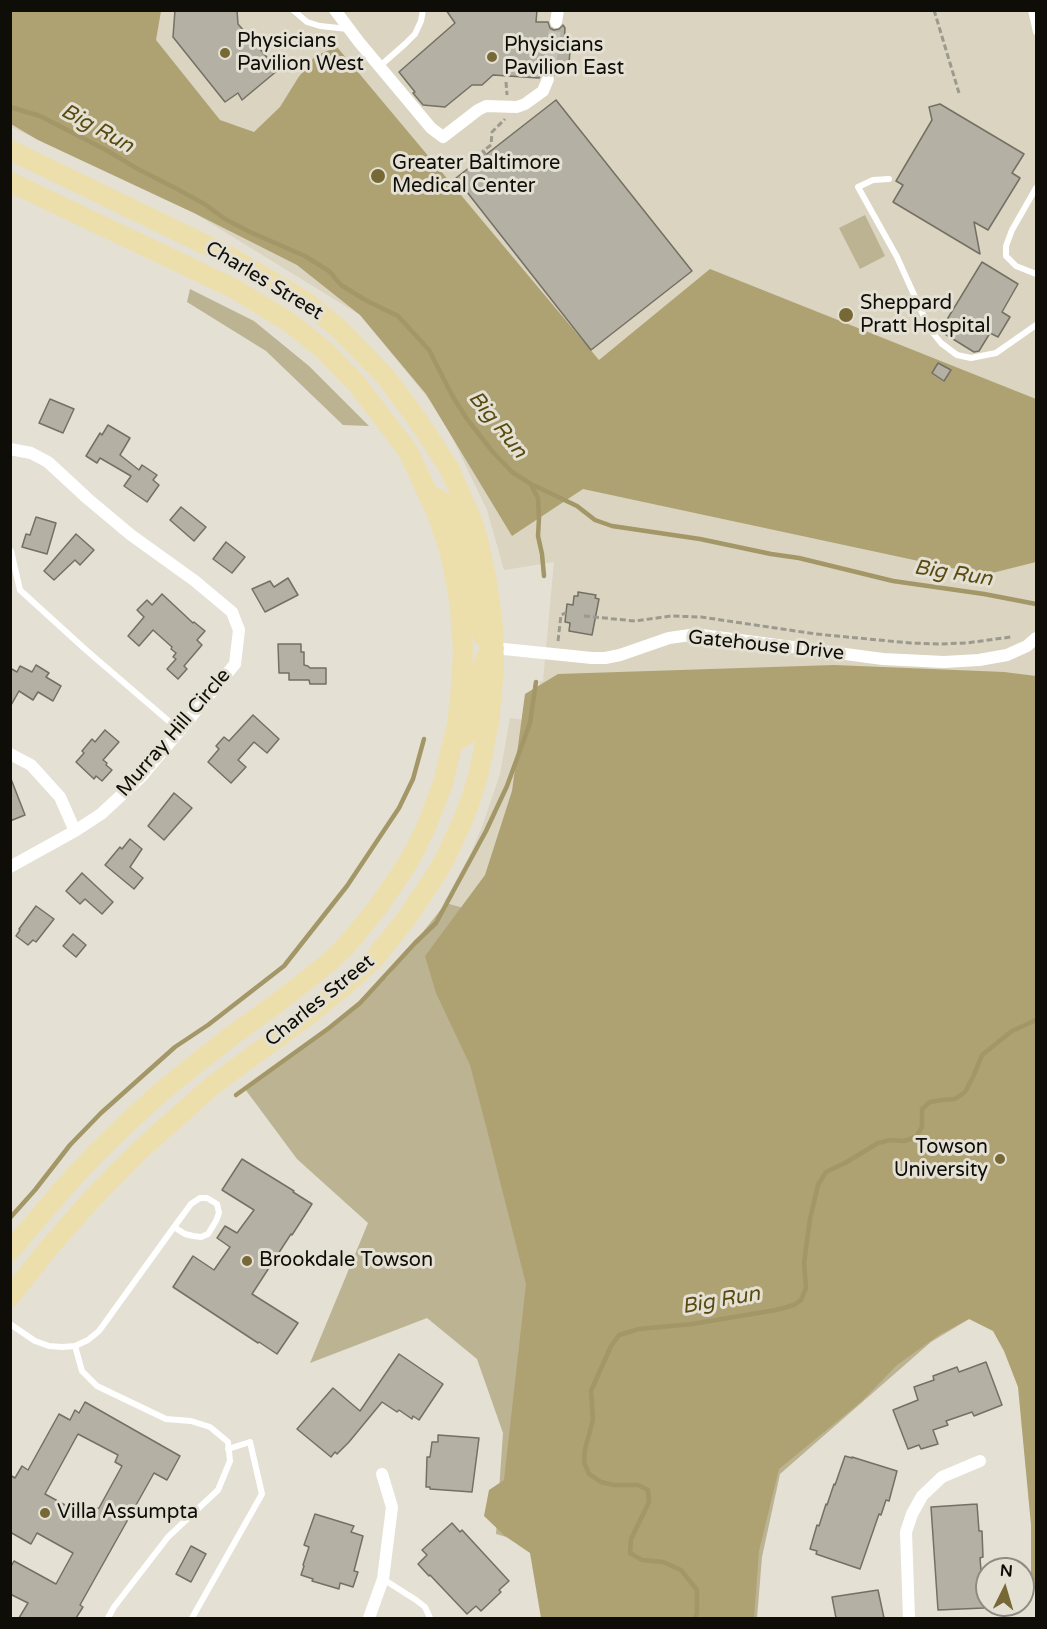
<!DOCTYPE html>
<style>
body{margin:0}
#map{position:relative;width:1047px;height:1629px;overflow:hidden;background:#e4e0d3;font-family:"Varela Round",sans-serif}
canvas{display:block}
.frame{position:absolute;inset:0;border:12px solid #0e0d08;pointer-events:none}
.north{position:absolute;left:975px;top:1557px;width:60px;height:60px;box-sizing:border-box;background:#e4e0d3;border:2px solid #8e8c82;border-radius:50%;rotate:5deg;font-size:16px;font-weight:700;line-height:24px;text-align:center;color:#0e0d08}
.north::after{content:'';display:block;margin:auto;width:21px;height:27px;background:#766936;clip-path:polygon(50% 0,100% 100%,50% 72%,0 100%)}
</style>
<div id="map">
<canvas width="1047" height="1629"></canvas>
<div class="frame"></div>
<div class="north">N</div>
</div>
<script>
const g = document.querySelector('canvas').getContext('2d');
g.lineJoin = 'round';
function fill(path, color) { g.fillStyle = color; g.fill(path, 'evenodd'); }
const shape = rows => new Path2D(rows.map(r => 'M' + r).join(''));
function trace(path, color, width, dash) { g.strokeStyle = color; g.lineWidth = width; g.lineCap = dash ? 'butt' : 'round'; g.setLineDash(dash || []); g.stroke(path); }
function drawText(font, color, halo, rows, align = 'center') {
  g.font = font + ' "Varela Round",sans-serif'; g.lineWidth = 6; g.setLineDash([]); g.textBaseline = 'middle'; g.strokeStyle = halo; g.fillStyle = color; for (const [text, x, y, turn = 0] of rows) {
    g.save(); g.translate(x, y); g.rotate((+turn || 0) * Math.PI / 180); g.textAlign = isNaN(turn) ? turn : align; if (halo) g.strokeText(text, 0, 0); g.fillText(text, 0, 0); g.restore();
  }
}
fill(shape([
 [11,11,1036,11,1036,678,1009,1268,755,987,444,902,471,853,482,827,500,774,510,718,534,721,540,681,543,681,554,562,504,570,487,510,441,414,360,315,194,213,11,127]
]), '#dad4c0');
fill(shape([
 [865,215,885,256,860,269,839,228],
 [190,289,254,321,309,366,369,426,343,425,266,351,187,302],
 [446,903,753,987,969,1319,931,1342,780,1474,762,1557,757,1618,554,1618,527,1543,496,1534,503,1433,477,1359,427,1318,310,1363,368,1223,297,1159,245,1089,305,1046,354,1007,388,976]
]), '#bcb392');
fill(shape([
 [11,11,161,11,156,40,220,120,254,132,280,107,298,78,315,56,337,47,599,360,710,269,1036,399,1036,562,984,575,583,489,512,536,426,394,360,315,297,265,194,213,38,140,11,124],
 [834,665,1004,672,1036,676,1036,1587,1031,1580,1031,1525,1018,1387,1004,1351,993,1331,969,1319,939,1335,897,1365,862,1401,779,1469,759,1551,754,1618,541,1618,530,1553,505,1536,484,1516,489,1490,504,1480,526,1284,486,1126,470,1065,436,993,425,956,485,875,512,791,525,694,558,674]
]), '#aea172');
trace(shape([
 [10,107,40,116,108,151,136,168,179,190,206,205,225,219,250,232,305,256,329,271,341,285,367,301,398,316,429,350,453,397,467,419,492,451,512,472,531,484,577,506,595,520,612,526,700,539,771,554,799,558,893,581,984,594,1036,604],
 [531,485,538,498,539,518,538,536,542,554,544,576],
 [236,1095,329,1028,360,1003,415,943,436,923,486,831,507,786,530,723,536,682],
 [10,1218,35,1190,70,1145,101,1113,175,1047,208,1025,284,966,347,886,399,808,413,779,424,739],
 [695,1618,697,1613,697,1590,681,1570,663,1562,642,1560,630,1553,631,1539,649,1502,648,1490,638,1485,614,1485,601,1482,589,1474,584,1462,585,1449,593,1420,591,1391,611,1346,619,1335,639,1329,692,1324,776,1310,794,1305,801,1300,806,1288,804,1263,810,1219,818,1185,826,1172,845,1163,878,1143,890,1140,904,1141,916,1137,922,1127,922,1109,930,1102,942,1100,955,1099,965,1092,973,1077,982,1055,1012,1031,1036,1020]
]), '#a39667', 4.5);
const building = shape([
 [175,10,237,10,238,24,278,70,242,100,238,93,225,102,173,37,175,10],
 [446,10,537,10,536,22,548,22,550,28,554,30,559,29,563,25,565,28,564,46,570,50,569,64,555,75,551,71,543,72,539,78,493,75,482,85,472,85,445,107,423,105,413,93,415,92,399,72,455,23,446,10],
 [556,100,692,271,591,350,456,178,556,100],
 [940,104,1024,154,1012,173,1020,178,988,230,974,222,980,254,893,202,903,185,896,181,932,120,929,107,940,104],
 [982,262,1018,284,1002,312,1010,317,998,337,990,333,979,351,974,352,940,331,982,262],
 [938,363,951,370,944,381,932,373,938,363],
 [50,399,74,409,63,433,39,423,50,399],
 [108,425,130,438,120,455,139,470,142,465,157,475,153,480,159,485,147,502,124,486,131,476,100,458,97,463,86,456,100,433,102,435,108,425],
 [181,507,206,527,194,541,170,520,181,507],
 [36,517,56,523,47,554,22,547,26,534,30,535,36,517],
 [76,534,94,550,80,565,75,560,54,580,44,571,76,534],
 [226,542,245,557,232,573,213,559,226,542],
 [288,578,298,595,265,612,252,589,270,581,274,587,288,578],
 [578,592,596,595,595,598,599,599,592,635,569,631,570,623,565,622,567,604,573,605,574,596,578,596,578,592],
 [162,594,193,623,194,622,205,631,197,640,202,645,184,666,187,669,178,679,167,669,176,659,173,657,176,653,171,649,172,647,153,630,139,646,128,636,144,617,137,610,147,600,152,605,162,594],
 [278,644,301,644,301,652,304,652,304,665,308,666,310,668,326,668,326,684,310,684,309,680,289,680,289,673,279,673,278,644],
 [36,665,49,673,46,677,61,686,53,701,38,692,33,700,19,691,10,707,10,668,17,672,20,666,32,672,36,665],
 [253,715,279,739,267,753,254,742,238,760,246,767,231,783,208,762,219,749,216,746,224,737,229,741,253,715],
 [105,730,119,742,103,760,107,763,106,765,112,770,102,781,96,776,94,779,76,762,84,753,82,751,92,739,95,742,105,730],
 [11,779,25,815,10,821,10,780,11,779],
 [174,793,192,808,164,840,148,826,174,793],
 [130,839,142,849,130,867,143,878,134,889,105,865,120,847,122,849,130,839],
 [82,873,113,902,102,914,85,899,80,904,66,891,82,873],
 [36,906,54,919,36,942,33,940,28,945,16,936,20,930,19,929,36,906],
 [73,934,86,945,76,957,63,946,73,934],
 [242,1159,294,1191,293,1192,312,1204,292,1235,291,1234,252,1294,298,1323,277,1354,259,1342,258,1343,173,1287,193,1256,214,1270,230,1247,217,1238,225,1226,237,1233,254,1210,222,1190,242,1159],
 [399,1354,443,1384,419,1420,413,1416,412,1419,399,1410,397,1412,382,1402,349,1442,337,1454,335,1452,331,1457,297,1429,333,1388,360,1411,399,1354],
 [986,1362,1002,1405,974,1416,972,1412,946,1421,948,1425,933,1430,938,1444,921,1449,919,1445,908,1449,893,1410,918,1400,914,1387,934,1380,933,1376,957,1367,959,1372,986,1362],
 [85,1402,180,1456,167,1480,154,1473,80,1605,83,1607,76,1618,19,1618,28,1603,10,1594,10,1568,14,1561,56,1584,73,1553,37,1533,31,1544,10,1532,10,1475,15,1478,22,1466,28,1470,59,1414,70,1420,75,1410,79,1413,85,1402],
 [78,1434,118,1455,115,1462,122,1466,99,1508,90,1510,87,1517,45,1494,78,1434],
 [438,1435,479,1438,472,1492,430,1489,430,1487,426,1487,427,1457,430,1457,432,1442,438,1442,438,1435],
 [845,1456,852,1458,852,1457,897,1471,889,1501,886,1500,881,1515,879,1514,860,1569,816,1554,817,1551,810,1549,817,1525,819,1526,826,1504,827,1505,834,1484,835,1485,845,1456],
 [977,1504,979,1531,982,1531,983,1557,980,1558,984,1608,938,1610,931,1507,977,1504],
 [315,1514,354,1526,351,1532,363,1536,354,1571,358,1572,353,1587,340,1583,339,1589,312,1581,313,1579,301,1575,304,1566,303,1565,309,1547,304,1545,315,1514],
 [452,1523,460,1532,462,1530,509,1581,499,1590,501,1592,481,1611,476,1606,467,1614,430,1575,429,1576,418,1564,427,1555,422,1550,452,1523],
 [191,1546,206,1554,191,1582,176,1574,191,1546],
 [878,1590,884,1618,836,1618,832,1597,878,1590]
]);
fill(building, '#b4b0a3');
trace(building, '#737064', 1.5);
trace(shape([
 [548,79,556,22]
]), '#c4c0b5', 12, [12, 6]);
trace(shape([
 [934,10,959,93],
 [506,82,507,95],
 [486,155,483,151,491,145,492,132,505,119],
 [584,616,635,621,671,616,701,617,816,634,910,643,940,644,966,643,1011,637],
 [558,641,561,615,566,613]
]), '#9c998e', 3, [6, 3]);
trace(shape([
 [293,10,307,22,320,26,348,29],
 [1031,10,1036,32],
 [380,66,405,44,415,34,421,21,423,10],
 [889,179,873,180,858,187,897,257,929,328,941,343,957,355,971,358,996,353,1036,325],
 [1036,188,1012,230,1006,246,1006,256,1016,266,1036,274],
 [11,551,20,590,86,650,179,730],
 [10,1324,35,1341,49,1346,62,1347,75,1346,88,1340,99,1331,174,1227,191,1204,200,1198,207,1198,217,1204,219,1213,216,1221,208,1234,201,1237,193,1236,185,1234,174,1227],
 [75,1346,82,1371,97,1386,166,1419,191,1421,210,1427,228,1442,230,1461,218,1490,168,1537,114,1607,108,1618],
 [383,1579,416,1600,425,1607,430,1618],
 [192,1618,262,1494,250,1442,228,1449]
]), '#fff', 6);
trace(shape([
 [335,10,359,42,431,128,443,137,478,110,486,106,517,107,525,104,543,91,548,79],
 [556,22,558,10],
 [10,449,31,453,48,462,88,499,131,535,195,581,232,612,239,630,235,664,142,776,101,814,75,831,10,867],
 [494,648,592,658,605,658,620,655,669,638,690,635,702,635,883,659,944,662,979,660,1007,655,1027,646,1036,638],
 [10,754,31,765,60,797,75,831],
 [369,1618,383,1579,392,1507,382,1474],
 [909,1618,906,1532,912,1514,922,1496,942,1477,980,1461]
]), '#fff', 12);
trace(shape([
 [10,150,227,255,271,281,305,301,338,328,385,376,417,419,449,468,471,518,478,539,487,582,493,628,494,669,489,723,479,772,471,799,463,820,446,857,435,876,406,919,374,959,350,981,307,1016,213,1085,140,1150,91,1200,47,1250,10,1297],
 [10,182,235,289,289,322,324,350,357,384,408,451,438,516,450,553,454,571,460,607,463,651,461,688,457,724,443,783,427,825,417,846,406,866,378,907,346,946,327,964,276,1004,234,1034,193,1066,161,1092,126,1124,95,1154,63,1189,10,1251],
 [437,498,448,507,457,527,468,561,480,629,483,636,494,648],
 [454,742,469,733,474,715,482,668,488,654]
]), '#eddfac', 20);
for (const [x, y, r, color] of [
 [225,53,6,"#766936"],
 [492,57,6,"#766936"],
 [378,176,8,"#766936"],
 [846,315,8,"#766936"],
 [1000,1159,6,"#766936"],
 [247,1261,6,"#766936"],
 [45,1513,6,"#766936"]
]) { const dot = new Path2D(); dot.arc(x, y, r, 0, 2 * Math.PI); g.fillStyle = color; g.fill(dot); trace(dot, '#e4e0d3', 2); }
drawText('20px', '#0e0d08', '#e4e0d3', [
 ["Physicians",237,42],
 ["Pavilion West",237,65],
 ["Physicians",504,46],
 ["Pavilion East",504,69],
 ["Greater Baltimore",392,164],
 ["Medical Center",392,187],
 ["Sheppard",860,304],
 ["Pratt Hospital",860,327],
 ["Towson",988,1148,"right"],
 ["University",988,1171,"right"],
 ["Brookdale Towson",259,1261],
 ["Villa Assumpta",57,1513]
], 'left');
drawText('20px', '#0e0d08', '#e4e0d3', [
 ["Charles Street",264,281,31],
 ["Gatehouse Drive",766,646,6],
 ["Murray Hill Circle",174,733,-49],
 ["Charles Street",320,1001,-39]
]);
drawText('italic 21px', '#594b10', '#e4e0d3', [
 ["Big Run",97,129,29],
 ["Big Run",497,425,51],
 ["Big Run",953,574,9],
 ["Big Run",721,1301,-10]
]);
</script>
